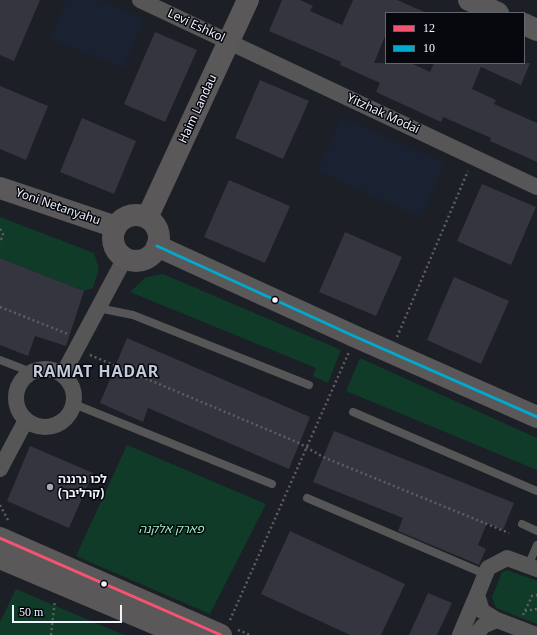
<!DOCTYPE html>
<meta charset="utf-8">
<style>
body{margin:0}
#map{position:relative;width:537px;height:635px;overflow:hidden;background:#1c1f25;font-family:Georgia,serif}
canvas{display:block}
.legend{position:absolute;left:385px;top:12px;width:140px;height:52px;box-sizing:border-box;background:#06080d;border:1px solid #64666d;margin:0;padding:5px 7px;list-style:none;font-size:12px;color:#f0f4fd}
.legend li{display:flex;align-items:center;gap:8px;height:20px}
.legend b{width:20px;border:1px solid #64666d}
.scale{position:absolute;left:12px;top:605px;width:110px;height:18px;box-sizing:border-box;border:2px solid #f0f4fd;border-top:0;padding-left:5px;font-size:12px;line-height:14px;white-space:nowrap;color:#f0f4fd;-webkit-text-stroke:3px #06080d;paint-order:stroke}
</style>
<div id="map">
<canvas width="537" height="635"></canvas>
<ul class="legend">
<li><b style="height:5px;background:#f65372"></b>12</li>
<li><b style="height:5px;background:#00a9ce"></b>10</li>
</ul>
<div class="scale">50 m</div>
</div>
<script>
const g = document.querySelector('canvas').getContext('2d');
g.lineJoin = 'round';
function fill(path, color) { g.fillStyle = color; g.fill(path, 'evenodd'); }
const shape = rows => new Path2D(rows.map(r => 'M' + r).join(''));
function trace(path, color, width, dash) { g.strokeStyle = color; g.lineWidth = width; g.lineCap = dash ? 'butt' : 'round'; g.setLineDash(dash || []); g.stroke(path); }
function drawText(font, color, halo, rows, align = 'center') {
  g.font = font + ' Georgia,"Noto Sans Hebrew",serif'; g.lineWidth = 3; g.setLineDash([]); g.textBaseline = 'middle'; g.strokeStyle = halo; g.fillStyle = color; for (const [text, x, y, turn = 0] of rows) {
    g.save(); g.translate(x, y); g.rotate((+turn || 0) * Math.PI / 180); g.textAlign = isNaN(turn) ? turn : align; if (halo) g.strokeText(text, 0, 0); g.fillText(text, 0, 0); g.restore();
  }
}
fill(shape([
 [66,0,98,0,144,18,124,68,51,39],
 [342,117,445,163,421,218,317,171]
]), '#1a2232');
fill(shape([
 [0,217,94,253,99,269,93,288,84,291,0,258],
 [163,274,341,350,328,383,313,376,316,368,130,292,146,277],
 [360,358,537,438,537,470,346,391],
 [127,445,266,504,210,614,76,556],
 [507,570,537,581,537,624,496,608,492,597,502,572],
 [16,589,124,635,0,635,0,622]
]), '#0f3b28');
fill(shape([
 [0,0,40,0,14,61,0,55],
 [282,0,300,0,313,6,310,11,342,25,353,0,397,0,427,13,386,13,386,34,374,63,411,63,430,72,434,63,530,63,521,85,481,67,472,89,496,100,494,104,537,123,537,162,490,141,491,138,443,117,441,122,376,92,380,83,340,65,341,62,269,31],
 [155,32,197,50,165,122,124,104],
 [260,80,309,101,283,159,235,138],
 [0,86,48,106,26,160,0,149],
 [82,118,136,141,114,194,60,172],
 [229,180,290,206,265,263,204,237],
 [482,184,536,207,511,265,457,241],
 [345,232,402,257,376,316,319,292],
 [0,258,84,291,66,346,35,336,28,356,0,345],
 [454,277,509,301,481,364,427,340],
 [127,338,310,417,289,469,148,408,143,422,100,403],
 [334,431,514,503,503,530,487,523,478,545,486,549,479,565,398,531,403,518,313,482],
 [30,446,93,473,69,528,7,501],
 [290,531,405,584,381,635,350,635,261,594],
 [428,593,452,603,437,635,409,635]
]), '#34353f');
trace(shape([
 [0,229,3,234,0,243],
 [0,307,68,334],
 [397,337,468,171],
 [90,355,299,443,323,457,509,533],
 [0,505,9,522],
 [525,611,537,609],
 [523,615,532,596,537,595],
 [230,620,349,352],
 [238,630,250,635],
 [51,635,55,600]
]), '#5e5e60', 2.5, [2, 3]);
trace(shape([
 [98,308,133,315,309,385],
 [0,360,31,372],
 [74,404,272,484],
 [353,412,537,491],
 [307,498,485,574],
 [522,524,537,531],
 [528,566,537,545]
]), '#575657', 8);
trace(shape([
 [140,0,537,187],
 '16 398a29 29 0 1 1 58 0a29 29 0 1 1-58 0Z',
 [63,374,125,258],
 [0,469,26,420],
 [460,635,477,595],
 [476,635,483,626,497,620],
 [536,635,497,620,482,611,477,595,488,568,507,558,537,569]
]), '#575657', 16);
trace(shape([
 [469,0,498,13],
 [524,24,537,30],
 [0,188,116,227],
 '113 238a23 23 0 1 1 46 0a23 23 0 1 1-46 0Z',
 [147,218,248,0],
 [157,246,356,337,537,417],
 [0,538,221,635],
 [0,558,182,635]
]), '#5a5859', 22);
trace(shape([
 [0,538,221,635]
]), '#f65372', 3);
trace(shape([
 [157,246,356,337,537,417]
]), '#00a9ce', 3);
for (const [x, y, r, color] of [
 [275,300,3.5,"#f0f4fd"],
 [50,487,4,"#a6a9b1"],
 [104,584,3.5,"#f0f4fd"]
]) { const dot = new Path2D(); dot.arc(x, y, r, 0, 2 * Math.PI); g.fillStyle = color; g.fill(dot); trace(dot, '#06080d', 1.5); }
drawText('12px', '#f0f4fd', '#06080d', [
 ["Levi Eshkol",196,26,25],
 ["Haim Landau",198,109,-65],
 ["Yitzhak Modai",383,114,25],
 ["Yoni Netanyahu",58,207,19]
]);
drawText('bold 12px', '#f0f4fd', '#06080d', [
 ["לכו נרננה",58,480],
 ["(קרליבך)",58,494]
], 'left');
drawText('italic 12px', '#9bedc2', '#06080d', [
 ["פארק אלקנה",171,530]
]);
g.letterSpacing = '1px';
drawText('bold 16px', '#c3ccdc', '#06080d', [
 ["RAMAT HADAR",96,372]
]);
g.letterSpacing = '0px';
</script>
